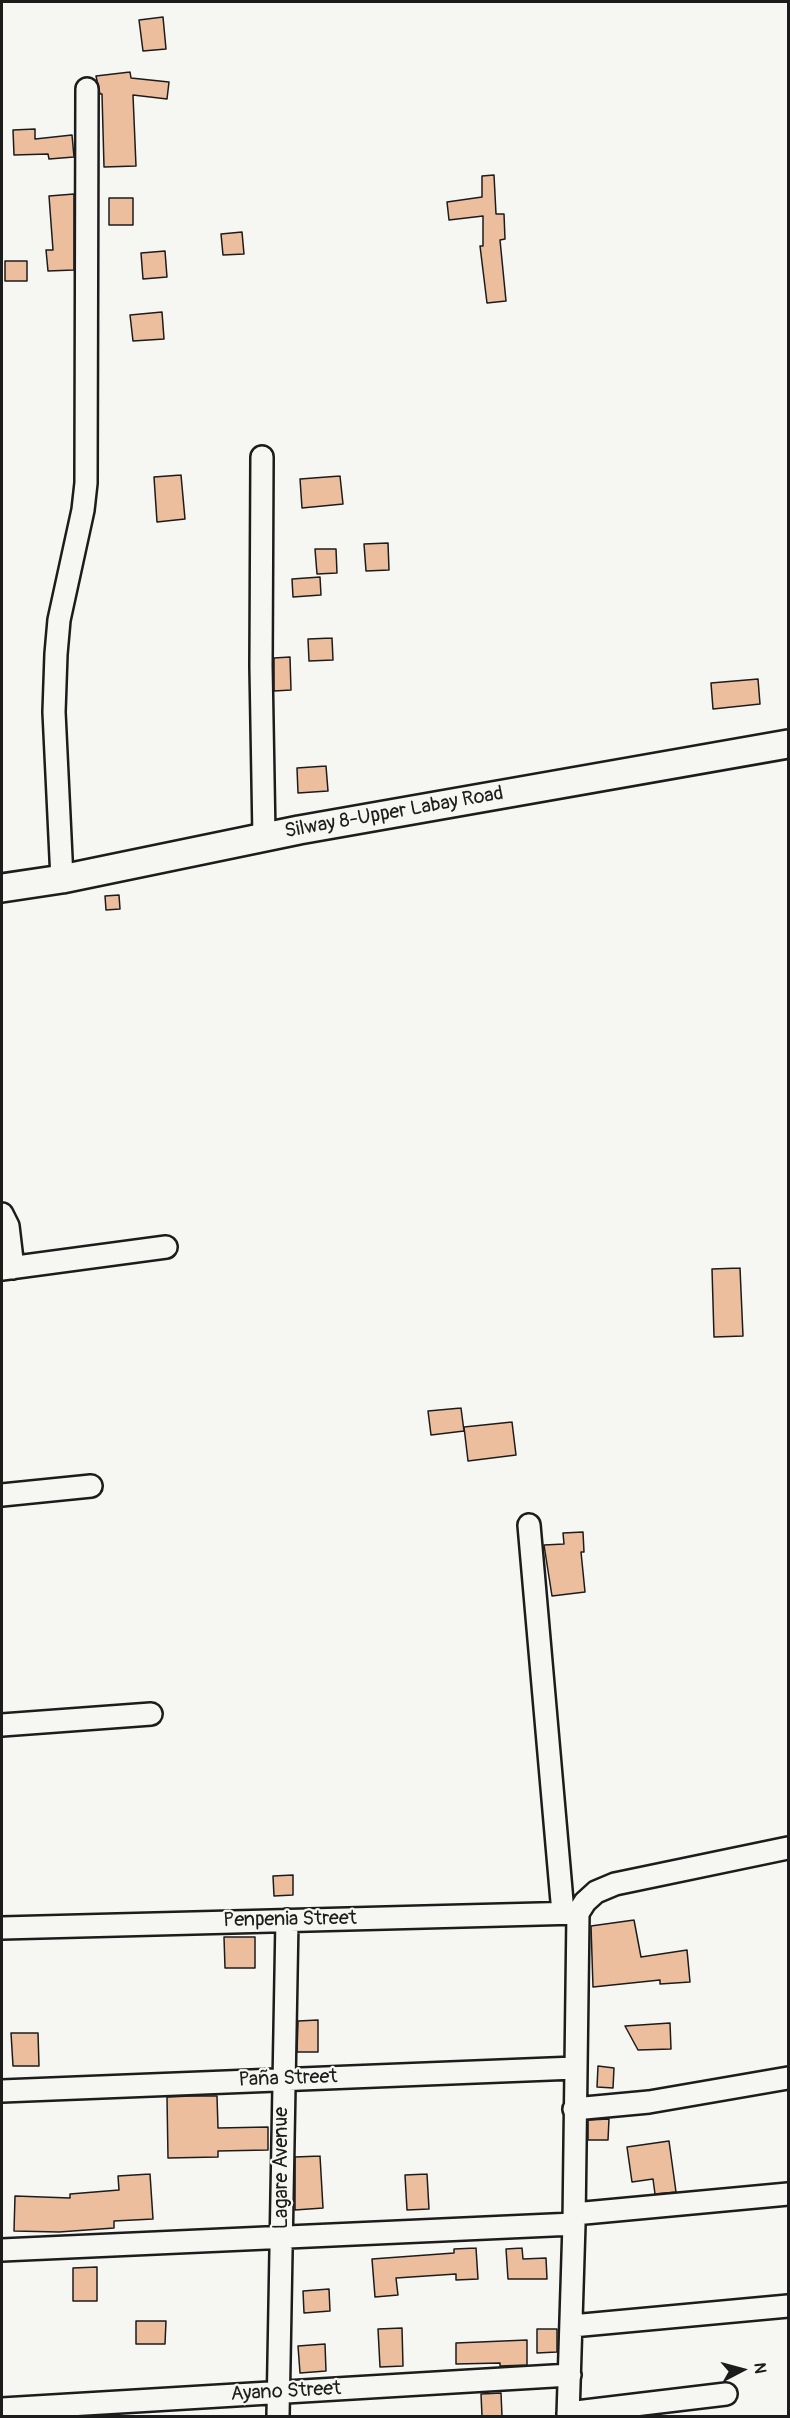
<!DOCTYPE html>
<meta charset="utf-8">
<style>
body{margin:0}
#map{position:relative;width:790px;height:2418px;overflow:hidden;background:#f6f6f2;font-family:Pangolin,sans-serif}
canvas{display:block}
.frame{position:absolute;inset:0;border:3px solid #1c1c1c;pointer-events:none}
.north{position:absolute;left:712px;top:2340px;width:60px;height:60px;-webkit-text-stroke:4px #f6f6f2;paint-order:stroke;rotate:84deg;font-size:16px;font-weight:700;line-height:24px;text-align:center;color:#1c1c1c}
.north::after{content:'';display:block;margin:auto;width:21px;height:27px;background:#1c1c1c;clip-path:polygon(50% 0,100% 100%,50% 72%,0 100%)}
</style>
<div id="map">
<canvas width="790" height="2418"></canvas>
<div class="frame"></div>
<div class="north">N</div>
</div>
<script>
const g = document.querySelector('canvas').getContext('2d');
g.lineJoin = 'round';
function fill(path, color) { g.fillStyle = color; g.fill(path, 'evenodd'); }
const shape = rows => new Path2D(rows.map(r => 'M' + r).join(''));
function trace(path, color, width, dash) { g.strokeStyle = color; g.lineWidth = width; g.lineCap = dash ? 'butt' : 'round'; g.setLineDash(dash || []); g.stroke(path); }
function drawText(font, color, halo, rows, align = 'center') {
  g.font = font + ' Pangolin,sans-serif'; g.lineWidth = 4.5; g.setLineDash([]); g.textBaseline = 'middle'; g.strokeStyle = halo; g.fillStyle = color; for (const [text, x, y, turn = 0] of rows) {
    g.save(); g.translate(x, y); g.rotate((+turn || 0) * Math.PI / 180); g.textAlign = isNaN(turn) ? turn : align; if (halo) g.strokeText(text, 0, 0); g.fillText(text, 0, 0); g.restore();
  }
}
const building = shape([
 [163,17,166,49,143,51,139,20,163,17],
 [130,72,131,78,169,82,167,99,133,95,136,166,104,167,102,94,100,94,96,76,130,72],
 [35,129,35,139,72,135,74,157,49,159,48,154,14,155,13,130,35,129],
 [494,175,496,214,504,214,505,239,500,240,506,301,487,303,480,246,483,246,483,216,449,220,447,202,482,197,482,176,494,175],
 [74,194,74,270,48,271,46,250,53,250,49,196,74,194],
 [109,198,133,198,133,225,109,225,109,198],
 [242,232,244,254,223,255,221,234,242,232],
 [165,251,167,277,143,279,141,253,165,251],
 [5,261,27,261,27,281,5,281,5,261],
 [162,312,164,339,133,341,130,315,162,312],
 [181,475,185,519,157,522,154,477,181,475],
 [340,476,343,504,302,508,300,479,340,476],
 [388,543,389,570,366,571,364,544,388,543],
 [315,549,336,549,337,573,317,574,315,549],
 [320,577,321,595,293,597,292,579,320,577],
 [332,638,333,660,309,661,308,639,332,638],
 [290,657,291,690,274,691,274,658,290,657],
 [758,679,760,704,713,709,711,683,758,679],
 [326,766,328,791,298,793,297,768,326,766],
 [119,895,120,909,106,910,105,896,119,895],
 [740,1268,743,1336,714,1337,712,1269,740,1268],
 [461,1408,464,1431,431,1435,428,1411,461,1408],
 [512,1422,516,1455,468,1461,464,1427,512,1422],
 [583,1532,584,1552,581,1552,585,1592,552,1596,544,1545,564,1544,563,1533,583,1532],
 [293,1875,293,1895,274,1896,273,1876,293,1875],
 [634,1920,641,1957,687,1950,690,1982,660,1984,660,1980,593,1987,591,1926,634,1920],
 [224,1937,255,1937,255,1968,225,1968,224,1937],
 [318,2020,318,2052,297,2052,298,2021,318,2020],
 [670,2023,671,2049,638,2050,625,2026,670,2023],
 [11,2033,38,2033,39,2066,13,2066,11,2033],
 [598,2066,614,2068,613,2088,597,2087,598,2066],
 [191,2096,217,2096,218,2128,268,2127,268,2150,218,2151,218,2157,168,2158,167,2097,191,2096],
 [609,2119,608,2140,588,2140,588,2120,609,2119],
 [669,2141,676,2192,655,2194,653,2179,632,2182,627,2147,669,2141],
 [320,2156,323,2208,295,2210,295,2157,320,2156],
 [150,2174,153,2219,114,2221,114,2228,59,2232,14,2231,15,2196,70,2198,70,2194,119,2190,118,2176,150,2174],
 [427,2174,429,2209,407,2210,405,2175,427,2174],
 [476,2248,478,2279,456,2280,456,2274,396,2278,398,2295,375,2297,372,2259,454,2253,454,2249,476,2248],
 [522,2248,523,2259,546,2258,547,2279,508,2279,506,2249,522,2248],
 [97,2267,97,2301,73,2301,73,2268,97,2267],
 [329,2289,330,2311,304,2313,303,2291,329,2289],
 [136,2321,166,2321,165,2344,136,2344,136,2321],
 [402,2328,403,2366,380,2367,378,2329,402,2328],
 [537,2329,557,2329,557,2352,537,2353,537,2329],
 [527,2340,527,2365,500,2366,500,2363,456,2364,456,2343,527,2340],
 [325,2344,326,2371,300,2373,298,2346,325,2344],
 [501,2393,502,2416,482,2416,481,2394,501,2393]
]);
fill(building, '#edbe9d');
trace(building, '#1c1c1c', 1.5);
const minor = shape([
 [262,457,261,666,264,837],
 [62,879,54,712,56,654,59,620,83,510,86,483,87,89],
 [2,1214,8,1226,13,1268],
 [2,1269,166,1247],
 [2,1495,91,1486],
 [529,1525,563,1913],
 [2,1725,151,1714],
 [2,1928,578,1913],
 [2,2091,575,2068],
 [574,2109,649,2102,788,2078],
 [574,2214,788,2194],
 [2,2250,574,2224],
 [572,2326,788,2306],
 [2,2409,570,2375],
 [568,2413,726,2394],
 [278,2416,287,1920],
 [568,2416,574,2224,578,1913,585,1902,596,1892,615,1884,788,1848]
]);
const major = shape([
 [2,888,62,879,299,830,788,744]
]);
trace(minor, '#1c1c1c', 26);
trace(major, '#1c1c1c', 32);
trace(minor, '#f6f6f2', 21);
trace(major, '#f6f6f2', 27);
drawText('20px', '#1c1c1c', '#f6f6f2', [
 ["Silway 8-Upper Labay Road",394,813,-10],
 ["Penpenia Street",290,1920,-1],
 ["Paña Street",288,2079,-2],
 ["Lagare Avenue",282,2168,-90],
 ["Ayano Street",286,2392,-3]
]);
</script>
